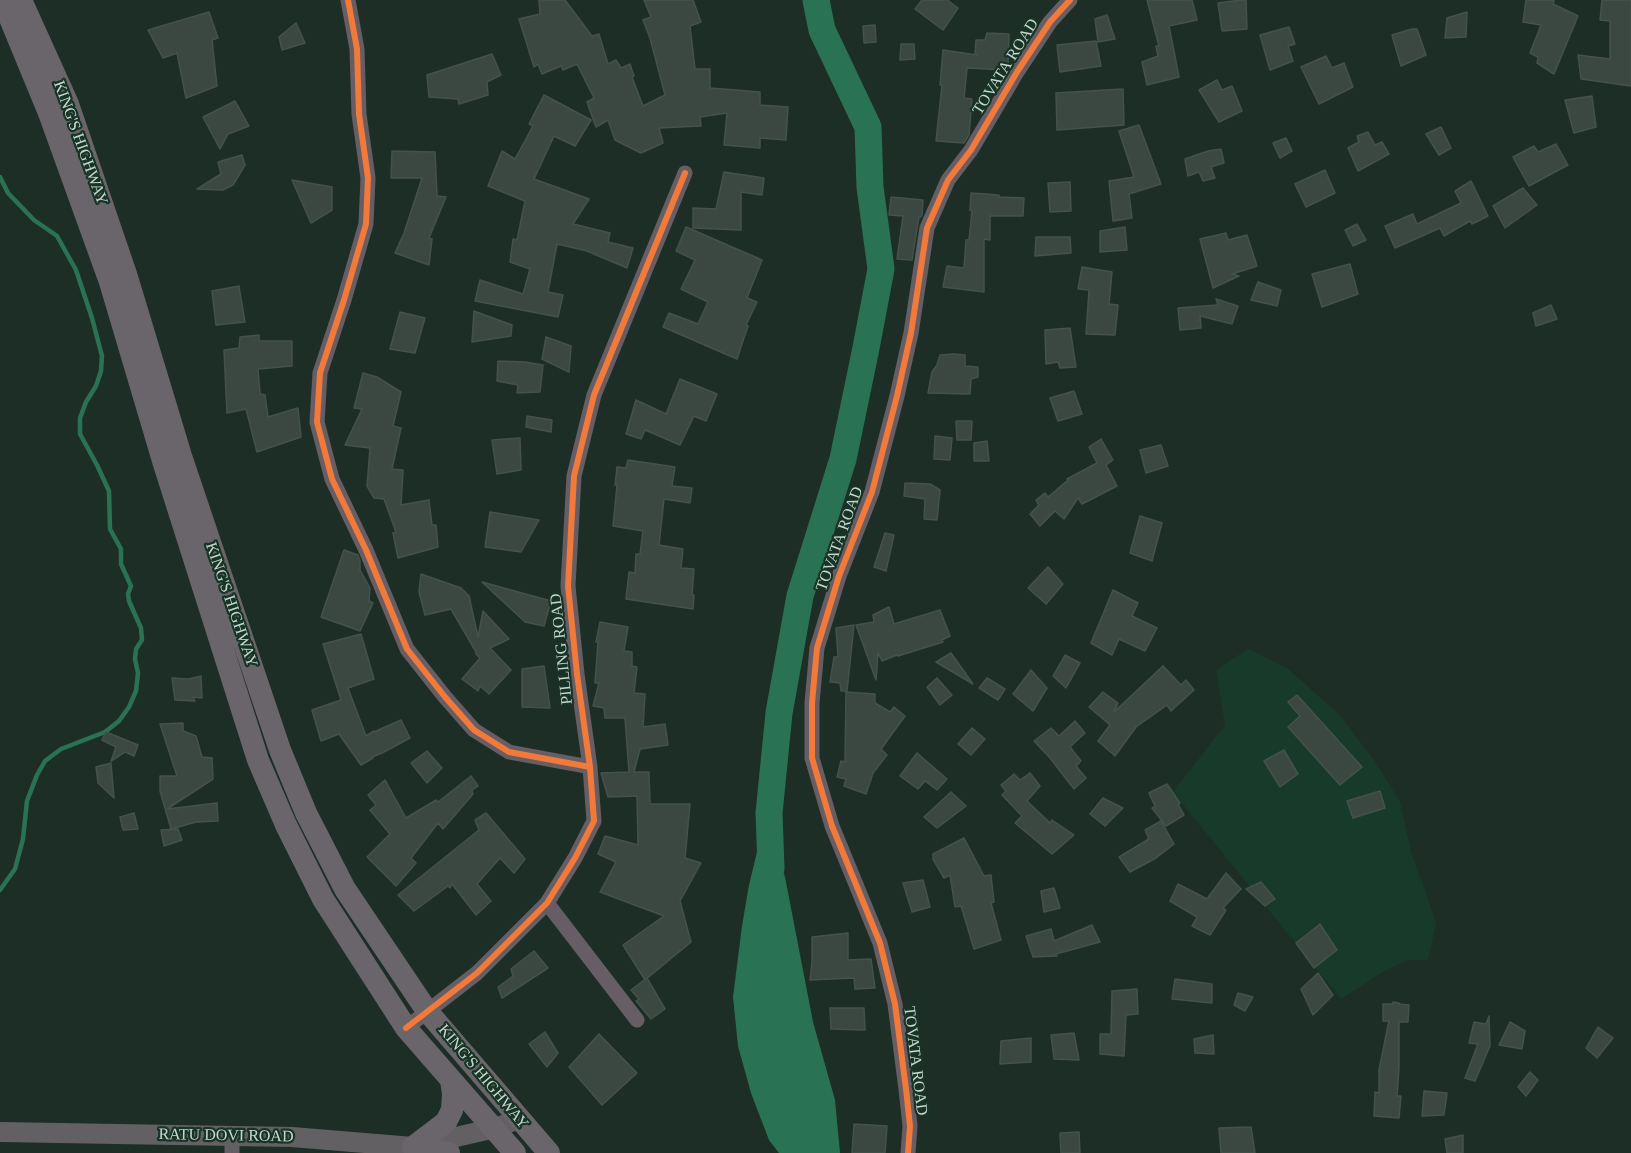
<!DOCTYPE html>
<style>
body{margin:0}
canvas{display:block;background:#1d2e26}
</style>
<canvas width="1631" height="1153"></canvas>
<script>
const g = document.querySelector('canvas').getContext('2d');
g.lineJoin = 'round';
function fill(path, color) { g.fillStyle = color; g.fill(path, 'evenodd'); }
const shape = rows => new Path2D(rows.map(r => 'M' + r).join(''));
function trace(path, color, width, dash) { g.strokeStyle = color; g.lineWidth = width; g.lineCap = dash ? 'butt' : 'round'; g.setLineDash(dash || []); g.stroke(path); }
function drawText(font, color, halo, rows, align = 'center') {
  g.font = font + ' Georgia,serif'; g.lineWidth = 4.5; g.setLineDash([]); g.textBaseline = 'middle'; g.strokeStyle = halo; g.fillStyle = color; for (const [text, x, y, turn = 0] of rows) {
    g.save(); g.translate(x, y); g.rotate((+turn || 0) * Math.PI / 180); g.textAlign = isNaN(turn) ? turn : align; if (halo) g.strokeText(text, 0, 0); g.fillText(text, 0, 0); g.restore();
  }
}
fill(shape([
 [1248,649,1288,669,1340,715,1378,766,1400,802,1412,856,1423,885,1436,923,1428,960,1407,960,1384,971,1341,999,1173,792,1225,725,1216,670]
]), '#183a2b');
fill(shape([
 [765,819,785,877,813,1022,835,1100,840,1153,779,1153,769,1140,751,1093,738,1046,733,997,742,926,749,885]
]), '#2a7254');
trace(shape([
 [0,177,8,193,34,220,57,236,76,270,92,318,102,356,101,371,96,386,86,402,80,418,80,434,97,465,109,491,110,529,121,549,121,564,131,586,128,594,129,601,141,628,142,640,136,649,135,659,138,673,136,691,129,707,119,721,105,732,61,749,45,761,37,775,27,801,23,839,15,869,0,890]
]), '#2a7254', 4.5);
trace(shape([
 [771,868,769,813,779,713,800,596,843,459,866,348,881,269,870,187,868,127,822,30,816,0]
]), '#2a7254', 27);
const building = shape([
 [539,0,565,0,592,36,599,34,608,64,616,60,621,68,630,64,634,76,632,77,643,106,665,95,650,38,643,20,651,17,644,0,693,0,701,22,690,26,695,69,710,69,710,88,760,92,760,105,788,107,786,140,760,138,760,148,724,145,727,113,700,117,701,126,659,128,663,143,641,153,615,140,608,120,596,127,587,102,594,98,577,64,563,70,561,66,542,74,538,64,534,67,519,19,540,14,539,0],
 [922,0,947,0,958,8,943,30,915,9,922,0],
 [1147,0,1192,0,1197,20,1169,26,1179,77,1147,85,1142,62,1158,56,1156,46,1159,46,1147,0],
 [1241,0,1246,0,1247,29,1222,31,1218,3,1241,0],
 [1526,0,1554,0,1553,4,1578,16,1554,74,1537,63,1538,57,1530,53,1541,25,1523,22,1526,0],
 [1602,0,1631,0,1631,86,1581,79,1578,55,1610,59,1610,21,1600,20,1602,0],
 [209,12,218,38,212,40,217,86,186,98,177,53,163,58,148,30,209,12],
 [1467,12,1466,37,1445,38,1447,18,1467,12],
 [1107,15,1115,39,1098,42,1095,19,1107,15],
 [296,23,305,43,282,50,279,37,296,23],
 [875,25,876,42,864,43,863,26,875,25],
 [1289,27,1295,44,1288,46,1293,61,1270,70,1260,35,1289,27],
 [1412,29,1417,29,1426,55,1401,66,1392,35,1412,29],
 [987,33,1009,34,1008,68,1007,70,967,68,964,98,972,99,969,135,964,143,936,141,942,85,940,85,943,50,977,55,975,53,976,40,985,40,987,33],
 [1096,41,1101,66,1060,72,1057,45,1096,41],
 [901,44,914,44,915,59,900,60,901,44],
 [492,54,501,75,487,82,488,95,459,104,458,99,429,97,427,75,492,54],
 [1326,56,1332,68,1344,63,1353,87,1319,104,1301,67,1326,56],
 [1217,80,1222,90,1232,86,1242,111,1219,122,1199,90,1217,80],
 [1123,89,1124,125,1057,130,1056,93,1123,89],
 [544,95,591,120,575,146,554,136,534,179,589,199,573,224,610,233,608,242,633,248,627,268,587,251,557,244,548,292,563,295,558,317,475,301,480,280,523,294,530,269,510,262,513,239,517,240,525,201,488,186,502,151,515,159,533,126,529,124,544,95],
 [1592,96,1596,127,1574,133,1565,100,1592,96],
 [235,101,249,126,228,134,220,149,203,117,235,101],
 [1139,125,1161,184,1129,194,1132,218,1113,221,1109,181,1134,177,1119,131,1139,125],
 [1441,127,1451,148,1439,155,1426,134,1441,127],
 [1368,132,1375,145,1382,142,1389,154,1358,171,1348,148,1359,142,1357,136,1368,132],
 [1286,138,1292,151,1280,158,1273,143,1286,138],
 [1556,144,1568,165,1529,186,1513,157,1534,146,1538,152,1556,144],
 [1221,149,1224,163,1211,167,1215,178,1203,181,1199,172,1188,176,1185,159,1208,151,1221,149],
 [392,151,435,152,437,196,446,197,429,238,432,239,429,265,395,253,404,233,422,178,391,178,392,151],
 [242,155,245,165,233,185,223,190,197,189,221,174,218,162,242,155],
 [1325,170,1335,193,1306,207,1295,184,1325,170],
 [724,172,764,178,762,195,741,192,741,230,693,228,693,208,716,209,724,172],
 [292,180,332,187,332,210,311,223,292,180],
 [1471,181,1488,216,1472,224,1470,221,1444,236,1440,228,1395,248,1385,226,1413,214,1417,224,1461,203,1455,191,1471,181],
 [1070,182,1071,211,1050,212,1048,183,1070,182],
 [1523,188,1537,205,1505,228,1493,206,1523,188],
 [971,193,999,195,999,197,1024,198,1023,216,990,216,990,240,984,239,984,292,943,287,947,266,964,268,966,240,969,240,972,211,970,210,971,193],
 [891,197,923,200,922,215,921,217,919,217,912,260,897,259,903,216,889,215,891,197],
 [1357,224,1366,240,1353,246,1345,230,1357,224],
 [686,227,762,260,747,298,757,302,746,325,748,326,737,359,663,327,669,313,698,324,708,302,681,289,695,260,676,251,686,227],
 [1125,227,1127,250,1100,252,1100,231,1125,227],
 [1226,233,1228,240,1247,235,1257,266,1232,274,1239,276,1213,288,1200,239,1226,233],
 [1036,237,1070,237,1071,253,1035,256,1036,237],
 [1350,264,1358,294,1322,307,1312,274,1350,264],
 [1082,267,1112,272,1109,304,1118,305,1115,335,1086,334,1089,290,1078,289,1082,267],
 [1258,282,1281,290,1277,306,1251,300,1258,282],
 [239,286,245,322,216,325,212,291,239,286],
 [1216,299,1238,306,1232,324,1200,316,1201,328,1180,330,1178,308,1218,305,1216,299],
 [1551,305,1557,319,1536,326,1533,313,1551,305],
 [474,311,512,325,511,336,472,342,474,311],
 [400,312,425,318,415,353,390,349,400,312],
 [1070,328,1076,367,1060,368,1058,362,1046,364,1045,330,1070,328],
 [259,335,259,341,292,341,292,366,258,369,260,394,265,395,268,417,298,408,301,437,257,452,246,409,227,413,224,350,239,348,240,337,259,335],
 [546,337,571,346,569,372,542,359,546,337],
 [954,354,965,355,965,366,978,367,978,377,971,379,970,394,928,393,932,372,937,365,940,355,954,354],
 [498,361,525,362,543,365,540,392,517,393,518,385,497,381,498,361],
 [363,373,377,377,401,392,393,426,401,428,392,469,403,470,401,505,429,500,432,525,436,525,438,547,398,558,393,533,396,532,384,499,374,498,367,486,370,448,345,445,362,409,354,408,363,373],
 [680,379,717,394,706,421,694,416,680,445,645,430,641,439,626,434,636,400,666,414,680,379],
 [1074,391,1082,414,1058,421,1050,398,1074,391],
 [527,416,552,420,551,432,526,427,527,416],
 [956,421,972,421,971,440,957,440,956,421],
 [935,436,952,438,950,460,934,459,935,436],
 [520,438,521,470,497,474,492,440,520,438],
 [1101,439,1113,460,1106,465,1117,486,1082,504,1078,498,1064,519,1055,511,1040,526,1030,514,1039,505,1036,500,1045,493,1048,497,1068,480,1067,479,1097,463,1089,447,1101,439],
 [987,441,989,461,974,461,974,443,987,441],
 [1161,445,1168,466,1146,473,1140,450,1161,445],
 [628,460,675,467,672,486,692,488,690,503,664,499,659,545,683,549,681,568,694,569,692,595,694,595,693,609,626,599,629,572,635,573,636,554,640,554,643,531,613,526,617,485,615,485,617,467,626,468,628,460],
 [905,483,930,484,940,490,937,520,924,519,925,499,904,496,905,483],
 [490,512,539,520,521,552,485,547,490,512],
 [1140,516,1162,523,1152,561,1130,553,1140,516],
 [885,533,894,535,886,571,874,567,885,533],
 [344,550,358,555,360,561,360,570,370,588,369,601,373,603,360,631,321,617,344,550],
 [1048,567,1063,584,1046,604,1028,588,1048,567],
 [421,574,461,588,469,596,478,637,483,611,509,639,490,648,511,670,489,694,480,686,478,691,462,679,480,658,476,654,476,652,451,609,425,615,419,592,421,574],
 [482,582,551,601,544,626,525,622,482,582],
 [1113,590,1138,603,1132,616,1157,628,1145,651,1119,639,1112,655,1091,643,1113,590],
 [889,607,894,624,940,610,950,636,942,640,943,642,898,656,897,655,882,661,878,653,876,680,856,625,874,622,873,615,889,607],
 [600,622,628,627,624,651,632,652,632,666,637,667,634,693,645,694,643,727,665,724,668,745,640,749,634,772,649,772,650,804,690,804,685,858,701,863,680,901,691,942,645,980,623,945,664,916,600,892,616,862,598,854,605,836,638,845,637,796,608,797,601,773,629,772,625,718,605,718,604,708,593,706,599,683,595,683,598,642,596,642,600,622],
 [854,625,847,691,841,691,840,683,830,682,834,657,838,657,836,628,854,625],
 [361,634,374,679,348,688,366,736,374,731,374,732,401,720,410,738,382,753,372,757,373,758,361,765,339,734,321,741,312,710,341,700,323,644,361,634],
 [951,653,973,684,936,662,951,653],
 [1065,655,1080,663,1066,688,1053,676,1065,655],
 [544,666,550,708,522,707,522,669,544,666],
 [1163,666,1181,685,1186,680,1194,690,1171,711,1167,705,1136,727,1115,756,1098,741,1110,725,1089,707,1103,692,1118,703,1114,712,1163,666],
 [1031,670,1047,688,1033,711,1013,694,1031,670],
 [201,676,202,698,193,697,195,701,175,700,172,678,189,679,201,676],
 [937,678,952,695,940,705,927,687,937,678],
 [987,678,1005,689,998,700,979,688,987,678],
 [846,692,875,694,875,703,890,712,894,707,905,716,881,749,887,755,873,773,866,794,844,786,846,779,837,777,841,761,845,762,846,692],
 [1297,695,1362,767,1340,785,1288,727,1300,716,1288,702,1297,695],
 [1075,721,1085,733,1070,747,1081,761,1076,766,1086,778,1074,789,1050,758,1034,741,1051,728,1059,736,1075,721],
 [183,723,183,731,196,736,202,757,212,758,213,779,167,809,217,803,218,821,196,822,171,829,160,791,160,776,177,776,160,724,183,723],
 [972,728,985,739,971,755,958,744,972,728],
 [106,732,138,745,134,756,125,752,111,761,116,747,102,740,106,732],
 [1284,750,1298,774,1280,787,1264,761,1284,750],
 [427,751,442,768,427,783,411,763,427,751],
 [917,753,947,779,937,790,925,781,918,789,900,776,917,753],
 [111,763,114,798,98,783,96,767,111,763],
 [1030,773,1040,786,1027,801,1050,823,1052,820,1074,835,1052,854,1015,823,1022,816,1002,795,1006,791,1001,785,1014,774,1020,780,1030,773],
 [471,776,478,786,472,790,473,794,443,829,438,823,411,858,416,863,396,886,367,857,390,834,370,810,376,805,368,795,385,780,406,818,436,800,438,802,471,776],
 [1167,784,1180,803,1178,804,1184,815,1166,826,1152,808,1155,806,1149,793,1167,784],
 [1380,791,1385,808,1353,818,1347,801,1380,791],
 [951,792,966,806,937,828,924,817,951,792],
 [1103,798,1123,808,1105,826,1090,814,1103,798],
 [134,813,138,829,123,830,120,817,134,813],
 [486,813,525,859,514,873,500,858,477,884,491,901,476,915,452,884,450,888,448,886,414,911,398,895,479,830,475,820,486,813],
 [1161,821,1174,844,1156,858,1130,872,1119,857,1149,839,1145,830,1161,821],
 [178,829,182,840,164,846,161,830,178,829],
 [964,838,984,876,991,875,994,902,991,903,1001,940,974,949,961,906,955,907,950,875,944,878,933,859,933,854,964,838],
 [1226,873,1241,889,1223,908,1226,910,1210,935,1192,926,1197,917,1170,901,1178,884,1207,899,1226,873],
 [923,880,930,907,912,912,903,883,923,880],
 [1261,882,1275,899,1265,906,1246,889,1261,882],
 [1054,888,1060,908,1044,912,1041,891,1054,888],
 [1320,924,1337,950,1314,968,1296,943,1320,924],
 [1092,925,1100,942,1056,954,1057,956,1033,957,1026,936,1051,929,1054,941,1092,925],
 [848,933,848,960,871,959,875,988,855,989,854,978,810,980,812,962,812,937,848,933],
 [534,951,548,968,502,998,498,987,513,976,511,969,534,951],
 [1318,973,1333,995,1313,1015,1301,989,1318,973],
 [647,978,665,1009,651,1019,636,1001,639,999,631,990,647,978],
 [1175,979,1212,984,1212,1003,1172,999,1175,979],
 [1137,989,1138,1014,1126,1015,1124,1056,1100,1054,1100,1034,1111,1034,1112,991,1137,989],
 [1238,993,1253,997,1245,1011,1234,1005,1238,993],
 [1393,1002,1399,1003,1399,1004,1409,1005,1408,1022,1399,1022,1399,1068,1397,1096,1401,1096,1399,1118,1374,1116,1375,1092,1379,1093,1379,1070,1389,1021,1383,1021,1383,1004,1393,1004,1393,1002],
 [830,1008,864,1008,865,1030,831,1029,830,1008],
 [1489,1016,1490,1046,1475,1081,1465,1078,1478,1044,1469,1043,1474,1022,1486,1024,1489,1016],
 [1510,1022,1525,1031,1522,1049,1499,1045,1510,1022],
 [1598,1027,1613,1038,1597,1058,1586,1048,1598,1027],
 [545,1032,558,1053,547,1067,529,1044,545,1032],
 [1074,1033,1079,1060,1054,1059,1051,1035,1074,1033],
 [599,1034,637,1073,602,1105,569,1067,599,1034],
 [1213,1035,1214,1054,1195,1053,1194,1039,1213,1035],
 [1031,1038,1031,1062,1000,1064,1001,1041,1031,1038],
 [1530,1072,1538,1080,1526,1096,1518,1087,1530,1072],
 [1424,1091,1447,1093,1444,1115,1422,1116,1424,1091],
 [854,1124,887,1126,885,1153,852,1153,854,1124],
 [1251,1127,1255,1153,1221,1153,1219,1128,1251,1127],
 [1079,1132,1080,1153,1061,1153,1060,1133,1079,1132],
 [1463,1135,1463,1153,1447,1153,1445,1139,1463,1135]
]);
fill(building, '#3b4842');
trace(building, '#44524c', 1.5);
trace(shape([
 [348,0,357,49,359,114,368,178,366,224,344,300,320,373,317,422,332,479,366,550,407,649,445,697,474,730,509,752,590,767],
 [547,903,637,1020],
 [406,1028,477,973,547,903,575,858,594,821,590,767,577,674,568,586,574,476,594,395,685,173],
 [232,1153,232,1136],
 [908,1153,910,1126,906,1089,895,1004,880,943,832,826,812,758,812,703,817,648,839,576,872,492,897,396,911,333,927,228,948,180,971,150,1017,72,1050,22,1070,0]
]), '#665e64', 15);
trace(shape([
 [0,1132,292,1137,413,1147,495,1128,519,1119]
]), '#636063', 20);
trace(shape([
 [0,0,9,16,49,113,110,282,164,464,258,760,286,825,323,899,406,1028,515,1153],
 [21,0,68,104,126,274,181,456,280,750,306,813,345,889,427,1011,549,1153],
 [413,1147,446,1122,452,1110,453,1094,451,1080],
 [413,1147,449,1153]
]), '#69656a', 22);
trace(shape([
 [348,0,357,49,359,114,368,178,366,224,344,300,320,373,317,422,332,479,366,550,407,649,445,697,474,730,509,752,590,767],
 [406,1028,477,973,547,903,575,858,594,821,590,767,577,674,568,586,574,476,594,395,685,173],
 [908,1153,910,1126,906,1089,895,1004,880,943,832,826,812,758,812,703,817,648,839,576,872,492,897,396,911,333,927,228,948,180,971,150,1017,72,1050,22,1070,0]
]), '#f17a3a', 6);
drawText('16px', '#c7d7cf', '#173426', [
 ["TOVATA ROAD",1006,67,-58],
 ["KING'S HIGHWAY",80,143,70],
 ["TOVATA ROAD",840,539,-70],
 ["KING'S HIGHWAY",231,605,71],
 ["PILLING ROAD",562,649,-96],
 ["TOVATA ROAD",915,1061,83],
 ["KING'S HIGHWAY",483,1077,50],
 ["RATU DOVI ROAD",226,1136,1]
]);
</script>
